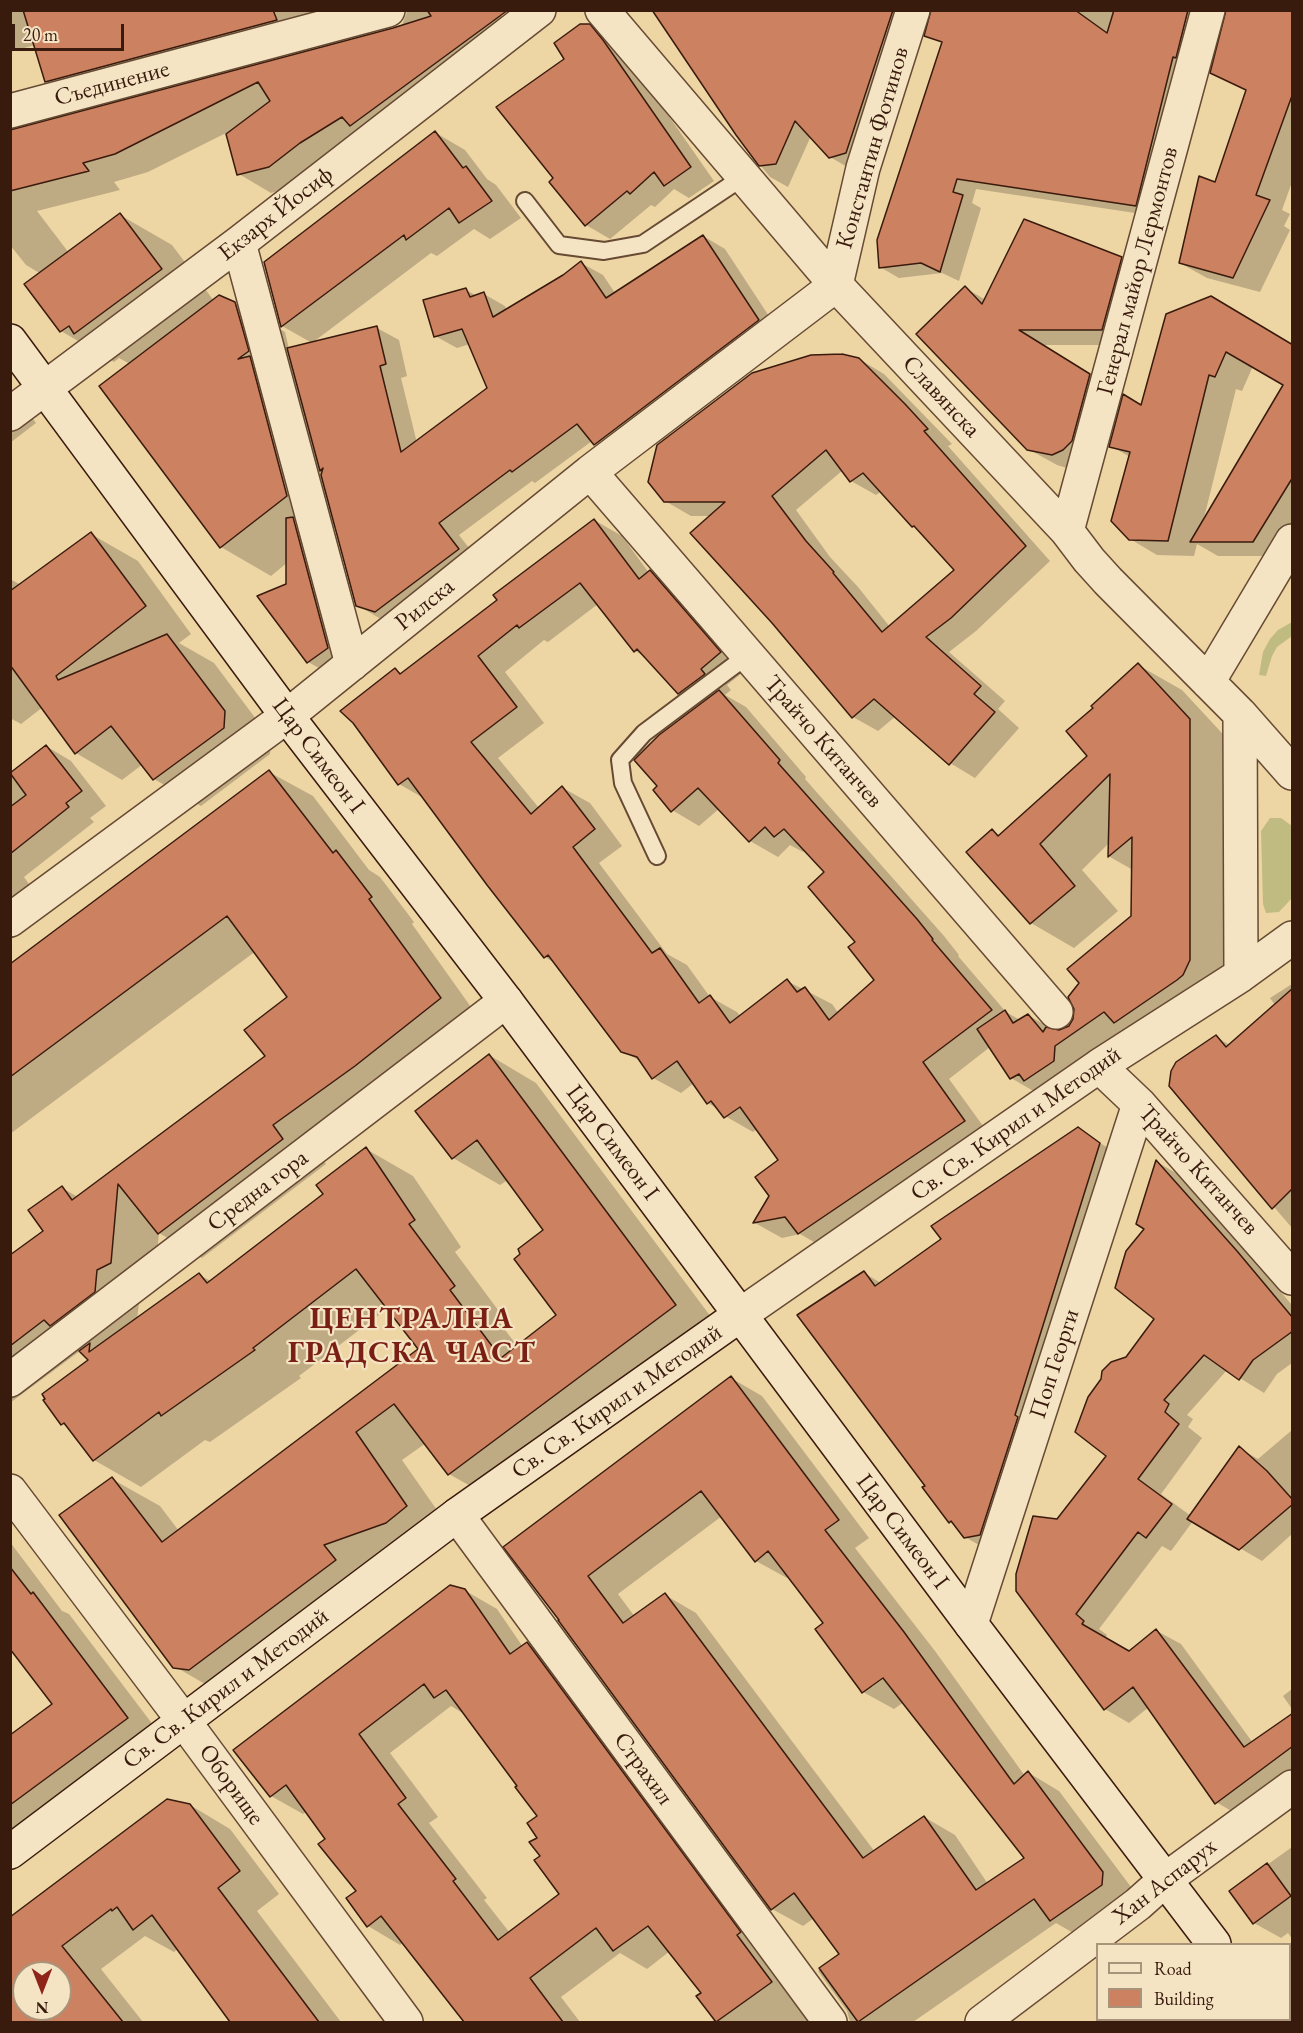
<!DOCTYPE html>
<meta charset="utf-8">
<style>
body{margin:0}
#map{position:relative;width:1303px;height:2033px;overflow:hidden;background:#eed5a4;font-family:"EB Garamond",serif}
canvas{display:block}
.frame{position:absolute;inset:0;border:12px solid #391b0d;pointer-events:none}
.legend{position:absolute;left:1096px;top:1943px;width:195px;height:78px;box-sizing:border-box;background:#f4e4c4;border:2px solid #a9947b;margin:0;padding:8px 10px;list-style:none;font-size:18px;color:#391b0d}
.legend li{display:flex;align-items:center;gap:12px;height:30px}
.legend b{width:30px;border:2px solid #a9947b}
.north{position:absolute;left:12px;top:1961px;width:60px;height:60px;box-sizing:border-box;background:#f4e4c4;border:2px solid #a9947b;border-radius:50%;rotate:180deg;font-size:16px;font-weight:700;line-height:24px;text-align:center;color:#391b0d}
.north::after{content:'';display:block;margin:auto;width:21px;height:27px;background:#8f2418;clip-path:polygon(50% 0,100% 100%,50% 72%,0 100%)}
.scale{position:absolute;left:12px;top:24px;width:112px;height:27px;box-sizing:border-box;border:3px solid #391b0d;border-top:0;padding-left:8px;font-size:18px;line-height:21px;white-space:nowrap;color:#391b0d;-webkit-text-stroke:4px #f4e4c4;paint-order:stroke}
</style>
<div id="map">
<canvas width="1303" height="2033"></canvas>
<div class="frame"></div>
<ul class="legend">
<li><b style="height:8px;background:#f4e4c4"></b>Road</li>
<li><b style="height:16px;background:#cc8161"></b>Building</li>
</ul>
<div class="north">N</div>
<div class="scale">20 m</div>
</div>
<script>
const g = document.querySelector('canvas').getContext('2d');
g.lineJoin = 'round';
function fill(path, color) { g.fillStyle = color; g.fill(path, 'evenodd'); }
const shape = rows => new Path2D(rows.map(r => 'M' + r).join(''));
function trace(path, color, width, dash) { g.strokeStyle = color; g.lineWidth = width; g.lineCap = dash ? 'butt' : 'round'; g.setLineDash(dash || []); g.stroke(path); }
function drawText(font, color, halo, rows, align = 'center') {
  g.font = font + ' "EB Garamond",serif'; g.lineWidth = 4.5; g.setLineDash([]); g.textBaseline = 'middle'; g.strokeStyle = halo; g.fillStyle = color; for (const [text, x, y, turn = 0] of rows) {
    g.save(); g.translate(x, y); g.rotate((+turn || 0) * Math.PI / 180); g.textAlign = isNaN(turn) ? turn : align; if (halo) g.strokeText(text, 0, 0); g.fillText(text, 0, 0); g.restore();
  }
}
fill(shape([
 [1292,622,1292,636,1277,647,1272,656,1266,676,1259,675,1263,652,1270,639,1278,630],
 [1270,818,1281,818,1292,826,1292,898,1279,912,1266,913,1263,904,1261,831]
]), '#c0bb81');
fill(shape([
 [10,10,497,10,520,44,302,185,271,193,239,174,226,133,148,172,114,182,120,190,37,211,69,253,120,215,172,245,214,301,235,303,285,332,289,349,377,328,399,340,407,376,401,378,417,443,489,389,470,344,457,348,435,336,466,290,477,296,484,294,505,306,507,311,564,276,581,263,603,275,615,293,703,236,725,249,780,333,616,457,592,441,535,483,532,481,459,535,480,562,398,623,379,618,357,605,336,525,316,540,348,660,328,673,308,662,288,585,288,562,271,576,221,547,102,386,130,364,119,358,114,362,61,331,26,285,41,274,26,265,10,245,10,105,18,130,393,30,402,25,407,12,79,100,47,81,35,45,10,52],
 [803,10,916,10,849,168,830,157,811,136,788,187,770,177,753,156],
 [954,10,1206,10,1155,216,976,189,972,203,981,208,959,281,942,273,899,278,880,267],
 [1292,10,1292,182,1282,210,1290,214,1284,226,1290,230,1260,292,1207,278,1180,263,1216,184,1247,91,1235,84],
 [589,26,614,40,627,56,714,181,689,198,674,189,655,207,651,205,610,239,586,225,551,182,555,178,566,59],
 [436,133,465,150,487,179,496,185,521,218,490,239,474,229,437,256,431,253,312,343,282,326],
 [1121,258,1149,275,1130,345,1043,345,1118,391,1077,471,1057,465,1028,449,965,288,986,300],
 [1167,315,1292,346,1292,536,1280,556,1218,556,1197,544,1194,556,1157,555,1130,539,1130,457,1111,446,1142,407],
 [1253,366,1285,385,1203,522,1236,389,1242,391],
 [859,359,884,374,952,444,948,446,1050,561,976,631,949,652,1005,701,998,709,1019,728,975,778,950,763,896,716,878,731,853,717,712,516,691,516,665,501],
 [843,470,851,481,876,495,882,491,957,570,890,627,858,587,830,557,796,510],
 [10,388,36,423,10,443],
 [594,520,622,536,649,573,677,587,747,669,727,685,731,690,725,695,746,707,806,777,805,779,944,936,959,955,958,956,1006,1012,1020,1020,1028,1015,1055,1031,1069,1028,1133,917,1133,870,1110,857,1110,842,1082,870,1118,911,1074,948,1031,923,993,831,1001,836,1089,756,1095,708,1138,665,1182,690,1233,745,1233,986,1054,1103,1011,1078,990,1047,949,1079,991,1137,826,1249,800,1234,782,1238,755,1223,771,1196,780,1160,758,1129,753,1132,725,1116,721,1111,708,1103,694,1083,681,1093,653,1078,642,1062,622,1051,556,964,545,957,427,800,399,784,395,670,403,674,499,600],
 [598,604,635,651,647,658,679,693,700,706,659,787,672,810,699,826,720,808,750,841,778,857,790,845,803,852,805,850,826,873,857,942,876,981,839,1014,832,1004,787,981,741,1017,737,1012,710,997,687,965,667,954,599,863,622,846,590,803,563,788,539,808,498,758,544,723,505,672,544,640,548,642],
 [91,534,138,561,191,634,179,643,214,663,271,739,270,754,201,806,154,779,143,764,122,780,76,753,43,707,21,724,10,718,10,579,21,585],
 [46,746,71,761,106,806,90,818,94,822,24,877,33,890,10,919,10,775],
 [269,772,313,796,369,870,380,877,414,922,412,924,483,1024,315,1151,326,1164,202,1258,159,1233,154,1287,140,1294,137,1320,199,1275,211,1281,325,1194,366,1149,413,1176,461,1247,455,1252,501,1314,496,1318,518,1347,558,1315,545,1231,508,1180,500,1185,453,1158,489,1055,536,1083,723,1333,497,1501,449,1474,426,1443,402,1460,453,1533,222,1694,174,1666,112,1479,160,1506,179,1531,421,1350,388,1308,299,1376,301,1378,210,1442,205,1440,141,1487,94,1460,70,1428,62,1424,90,1360,80,1351,10,1403,10,1257,46,1231,62,1188,78,1197,267,1056,289,997,256,951,10,1134,10,966],
 [1292,984,1292,1228,1170,1085,1216,1037,1230,1045,1275,1005,1270,998],
 [1078,1129,1127,1160,993,1553,965,1537,957,1526,950,1522,927,1486,864,1273,881,1283,943,1240],
 [1157,1162,1181,1176,1292,1305,1292,1363,1277,1374,1264,1393,1227,1370,1187,1415,1193,1419,1188,1427,1202,1438,1161,1494,1191,1516,1239,1448,1258,1459,1292,1430,1292,1534,1262,1561,1193,1521,1171,1551,1162,1546,1099,1629,1107,1635,1105,1639,1129,1653,1157,1631,1181,1644,1253,1743,1292,1715,1292,1778,1240,1816,1216,1802,1149,1707,1129,1723,1105,1709,1018,1591,1057,1521,1108,1455,1127,1358,1156,1319,1146,1229],
 [731,1378,762,1396,869,1538,855,1548,935,1651,1025,1776,1029,1773,1059,1791,1134,1891,1082,1938,1056,1923,913,2022,850,2022,847,2011,818,1971,841,1954,814,1918,803,1926,772,1909,506,1547],
 [722,1516,756,1561,787,1578,789,1576,825,1623,863,1692,894,1709,904,1702,1026,1858,988,1884,955,1835,924,1817,875,1852,696,1613,665,1595,635,1617,618,1594],
 [890,1674,872,1687,872,1684],
 [10,1542,62,1611,69,1614,163,1738,10,1851,10,1737,54,1704,10,1646],
 [464,1590,497,1609,523,1647,527,1644,559,1662,824,2022,711,2022,715,2019,704,1993,670,1951,647,1969,620,1953,561,1997,580,2022,466,2022,404,1942,400,1945,368,1926,358,1891,327,1839,307,1811,303,1814,271,1796],
 [451,1706,466,1715,539,1817,542,1856,561,1895,510,1933,484,1900,487,1898,429,1823,438,1817,390,1753],
 [1292,1689,1292,1709,1283,1696],
 [190,1805,230,1829,279,1894,257,1911,341,2022,232,2022,199,1978,179,1948,174,1952,145,1936,101,1969,143,2022,10,2022,10,1918],
 [24,1973,60,1973,60,2009,24,2009],
 [1292,1847,1292,1939,1288,1933,1281,1938,1254,1923,1231,1891],
 [1101,2020,1224,2020,1227,2022,1097,2022]
]), '#0003');
const building = shape([
 [23,10,273,10,277,20,45,82,23,10],
 [427,10,508,10,350,126,342,117,300,143,269,167,237,175,226,134,270,101,258,82,115,154,83,163,89,171,10,191,10,130,393,28,431,16,427,10],
 [652,10,893,10,846,153,829,158,795,121,776,164,759,166,736,135,652,10],
 [931,10,1075,10,1107,33,1114,10,1188,10,1176,58,1173,57,1136,206,957,179,953,192,963,195,940,272,921,263,879,268,877,240,942,42,924,36,931,10],
 [1226,10,1293,10,1293,93,1256,195,1270,200,1233,278,1179,263,1199,176,1215,182,1246,90,1210,73,1226,10],
 [580,24,590,24,603,40,691,167,664,186,654,172,630,194,627,191,585,226,549,182,553,178,496,107,564,59,554,43,580,24],
 [435,131,463,168,466,166,492,201,459,223,449,208,406,240,404,235,281,327,264,262,435,131],
 [120,213,162,269,74,334,69,326,60,332,24,284,120,213],
 [1024,219,1122,257,1102,330,1019,330,1090,374,1072,441,1063,450,1052,455,1027,450,916,334,965,286,982,304,1024,219],
 [703,235,759,320,594,445,577,424,512,472,510,470,439,523,459,549,375,612,356,606,321,475,323,468,320,471,287,348,377,326,386,364,380,366,401,452,487,388,462,329,434,337,423,300,466,288,470,297,484,292,493,317,563,275,581,261,606,298,703,235],
 [219,295,235,302,249,351,238,359,250,356,287,496,220,548,99,386,219,295],
 [1211,296,1293,345,1293,477,1253,542,1190,542,1283,385,1226,352,1215,377,1209,375,1168,541,1129,540,1111,521,1130,452,1109,447,1123,394,1141,405,1166,314,1211,296],
 [842,354,859,358,905,404,928,429,924,431,1026,546,951,618,926,637,981,686,974,694,995,712,949,765,874,699,852,718,772,623,690,533,725,502,664,502,648,482,657,445,752,373,811,355,842,354],
 [826,450,850,482,863,473,912,527,914,526,954,570,882,632,833,573,834,572,806,541,772,496,826,450],
 [293,517,328,648,307,663,257,596,286,584,286,518,293,517],
 [594,519,639,579,650,570,721,652,701,669,705,674,678,694,637,649,634,652,580,583,519,628,517,625,478,656,517,707,471,742,531,814,562,786,595,829,573,847,652,953,660,948,699,1003,710,995,730,1023,787,979,797,992,805,987,829,1020,874,980,848,947,855,942,808,887,824,872,784,829,774,837,765,827,749,842,698,788,671,812,653,790,657,786,634,760,659,735,719,690,780,760,778,763,917,919,933,939,932,940,992,1010,923,1062,965,1121,798,1234,785,1217,753,1223,769,1196,755,1177,778,1160,740,1107,724,1118,711,1101,707,1104,677,1061,652,1079,637,1057,621,1052,548,955,544,958,487,885,408,778,398,785,353,723,340,711,395,668,400,674,497,600,493,595,594,519],
 [91,532,146,606,56,676,58,680,167,634,225,711,224,728,153,780,111,726,75,754,10,665,10,591,91,532],
 [1138,663,1190,719,1190,960,1183,975,1177,980,1114,1023,1104,1012,1055,1046,1054,1061,1024,1081,1019,1074,1010,1079,977,1029,1005,1010,1013,1023,1028,1014,1043,1032,1046,1027,1059,1030,1069,1026,1073,1019,1074,1009,1068,997,1079,983,1067,969,1131,916,1132,837,1108,857,1110,774,1040,844,1075,886,1030,924,966,852,992,829,998,836,1087,756,1066,731,1093,708,1091,706,1138,663],
 [46,745,82,791,66,803,69,807,10,854,10,807,26,795,10,773,46,745],
 [269,770,333,853,336,850,372,897,369,899,441,998,355,1066,273,1125,283,1139,158,1234,118,1184,111,1263,97,1270,95,1292,50,1326,44,1320,10,1346,10,1255,43,1231,28,1210,62,1186,72,1200,265,1056,244,1030,287,997,227,916,10,1077,10,964,269,770],
 [1293,988,1293,1188,1272,1209,1169,1086,1171,1071,1176,1062,1216,1035,1226,1047,1293,988],
 [489,1054,676,1305,448,1475,394,1404,356,1432,407,1506,386,1523,324,1545,336,1560,189,1670,173,1668,59,1515,112,1477,162,1542,418,1349,356,1269,253,1348,255,1350,161,1416,159,1412,93,1461,64,1423,61,1425,43,1400,45,1399,42,1394,88,1360,79,1351,90,1343,89,1352,199,1273,207,1283,323,1194,316,1185,366,1147,415,1220,409,1224,455,1286,450,1290,501,1358,556,1315,514,1259,520,1254,518,1249,543,1230,477,1140,452,1159,415,1111,489,1054],
 [1078,1127,1100,1143,1015,1415,1018,1417,980,1535,964,1538,951,1521,949,1523,922,1487,925,1486,797,1315,864,1271,875,1286,941,1239,931,1226,1078,1127],
 [1156,1160,1237,1251,1293,1318,1293,1331,1253,1360,1239,1380,1204,1355,1164,1400,1169,1404,1165,1412,1179,1424,1138,1479,1172,1504,1146,1538,1138,1532,1076,1614,1084,1621,1082,1624,1129,1651,1156,1629,1244,1747,1293,1713,1293,1746,1215,1804,1133,1687,1104,1710,1016,1591,1016,1574,1033,1516,1057,1519,1106,1456,1075,1432,1088,1397,1101,1379,1102,1371,1111,1362,1126,1357,1154,1319,1115,1288,1126,1251,1144,1229,1136,1224,1156,1160],
 [731,1376,839,1520,825,1530,904,1632,1014,1784,1028,1771,1103,1872,1102,1885,1050,1921,1034,1899,858,2022,819,1968,839,1954,794,1893,771,1910,558,1620,559,1620,503,1547,731,1376],
 [701,1491,755,1562,768,1551,823,1623,815,1629,860,1690,862,1693,883,1678,1024,1858,976,1890,924,1816,863,1858,665,1593,623,1623,588,1576,701,1491],
 [1239,1446,1267,1471,1293,1500,1293,1504,1239,1550,1187,1519,1239,1446],
 [10,1567,31,1594,33,1592,128,1718,10,1805,10,1735,52,1704,10,1649,10,1567],
 [450,1585,465,1589,510,1654,527,1642,741,1932,737,1935,772,1982,716,2022,696,1996,701,1993,648,1926,613,1951,596,1928,530,1978,563,2022,464,2022,381,1916,367,1927,346,1898,356,1891,318,1844,325,1839,286,1785,270,1797,233,1750,450,1585],
 [424,1684,434,1698,446,1690,517,1786,515,1787,537,1816,527,1823,537,1838,529,1842,540,1856,534,1860,559,1894,498,1940,453,1881,456,1879,398,1804,406,1798,359,1734,424,1684],
 [167,1799,190,1804,240,1871,218,1888,319,2022,230,2022,152,1915,133,1930,117,1907,112,1911,111,1909,62,1946,123,2022,10,2022,10,1917,167,1799],
 [24,1973,60,1973,60,2009,24,2009,24,1973],
 [1267,1863,1291,1896,1253,1924,1229,1891,1267,1863]
]);
fill(building, '#cc8161');
trace(building, '#391b0d', 1.5);
const lane = shape([
 [525,201,559,245,604,251,643,244,743,177],
 [657,856,623,783,620,760,644,733,748,655]
]);
const street = shape([
 [602,10,836,285,1067,531,1089,560,1108,581,1240,714,1292,773],
 [10,111,388,10],
 [239,243,352,664],
 [836,285,863,168,913,10],
 [10,414,239,243,539,10],
 [590,472,1056,1012],
 [1067,531,1208,10],
 [1208,682,1292,541],
 [1240,714,1241,975],
 [10,920,287,716,590,472,836,285],
 [1099,1066,1139,1104,1292,1278],
 [740,1315,1099,1066,1241,975,1292,938],
 [10,1380,506,1001],
 [10,1491,183,1720,406,2022],
 [457,1515,830,2022],
 [971,1624,1139,1104],
 [982,2022,1138,1904,1166,1879,1292,1787]
]);
const secondary = shape([
 [10,341,287,716,506,1001,971,1624,1214,1944],
 [10,1852,457,1515,740,1315],
 [1268,2020,1270,2022]
]);
trace(lane, '#664a33', 20);
trace(street, '#664a33', 36);
trace(secondary, '#391b0d', 36);
trace(lane, '#f4e4c4', 16);
trace(street, '#f4e4c4', 33);
trace(secondary, '#f4e4c4', 33);
drawText('24px', '#391b0d', '#f4e4c4', [
 ["Съединение",112,84,-15],
 ["Константин Фотинов",873,148,-74],
 ["Екзарх Йосиф",276,214,-38],
 ["Генерал майор Лермонтов",1138,271,-75],
 ["Славянска",941,397,47],
 ["Рилска",425,605,-39],
 ["Трайчо Китанчев",823,742,49],
 ["Цар Симеон I",318,756,53],
 ["Св. Св. Кирил и Методий",1016,1124,-35],
 ["Цар Симеон I",612,1143,53],
 ["Трайчо Китанчев",1198,1170,48],
 ["Средна гора",258,1191,-37],
 ["Поп Георги",1055,1364,-72],
 ["Св. Св. Кирил и Методий",617,1402,-35],
 ["Цар Симеон I",902,1532,53],
 ["Св. Св. Кирил и Методий",226,1689,-37],
 ["Страхил",643,1769,54],
 ["Оборище",231,1785,54],
 ["Хан Аспарух",1165,1882,-38]
]);
g.letterSpacing = '1.5px';
drawText('bold 30px', '#7a1f14', '#f4e4c4', [
 ["ЦЕНТРАЛНА",412,1320],
 ["ГРАДСКА ЧАСТ",412,1354]
]);
g.letterSpacing = '0px';
</script>
